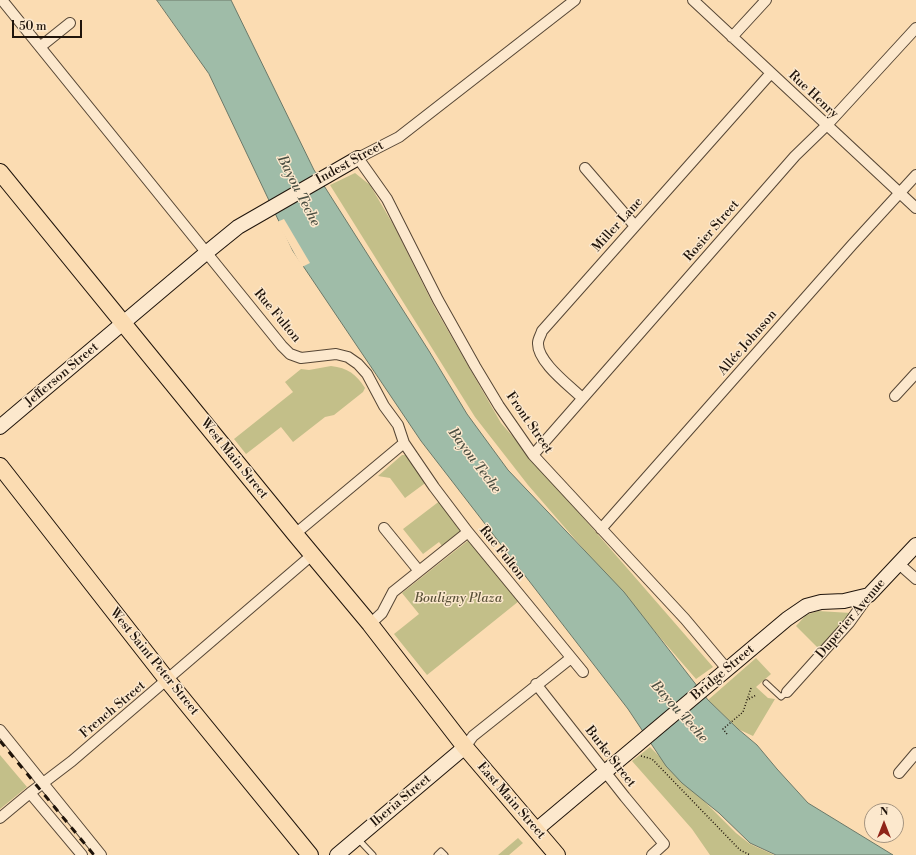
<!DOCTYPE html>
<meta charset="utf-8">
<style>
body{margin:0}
#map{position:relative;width:916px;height:855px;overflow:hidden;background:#fbdcb2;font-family:"Libre Bodoni",serif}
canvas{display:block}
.north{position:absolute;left:864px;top:803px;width:40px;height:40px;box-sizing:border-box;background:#fce8cd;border:1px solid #a4937f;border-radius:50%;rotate:0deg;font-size:11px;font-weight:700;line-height:16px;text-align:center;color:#1f140b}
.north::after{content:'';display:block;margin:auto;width:14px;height:18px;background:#8f2418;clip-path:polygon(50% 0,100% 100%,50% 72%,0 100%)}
.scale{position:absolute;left:12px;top:20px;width:70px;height:18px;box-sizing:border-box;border:2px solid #1f140b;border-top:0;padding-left:5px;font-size:12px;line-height:14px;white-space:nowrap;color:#1f140b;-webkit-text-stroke:3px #fce8cd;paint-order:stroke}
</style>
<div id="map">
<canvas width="916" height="855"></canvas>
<div class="north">N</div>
<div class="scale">50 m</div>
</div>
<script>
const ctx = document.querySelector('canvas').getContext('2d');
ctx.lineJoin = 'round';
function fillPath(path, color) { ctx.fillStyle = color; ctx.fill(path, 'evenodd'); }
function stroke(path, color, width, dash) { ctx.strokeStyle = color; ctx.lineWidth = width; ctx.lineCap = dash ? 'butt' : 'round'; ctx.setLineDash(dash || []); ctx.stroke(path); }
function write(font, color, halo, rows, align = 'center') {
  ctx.font = font + ' "Libre Bodoni",serif'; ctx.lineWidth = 3; ctx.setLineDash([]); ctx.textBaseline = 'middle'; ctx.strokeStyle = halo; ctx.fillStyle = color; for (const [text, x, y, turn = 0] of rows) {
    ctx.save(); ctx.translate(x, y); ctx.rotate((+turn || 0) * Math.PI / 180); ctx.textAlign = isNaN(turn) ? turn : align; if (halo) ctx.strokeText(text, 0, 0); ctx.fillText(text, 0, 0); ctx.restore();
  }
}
fillPath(new Path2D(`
 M355 173 370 185 394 226 435 308 501 423 713 667 696 679 528 485 475 417 330 185Z
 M331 366C348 368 356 374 365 388L363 392 334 415 325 417 293 442 281 427 246 454 234 439 293 392 285 382 301 369 309 370Z
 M402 455H408L428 481 405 498 390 478 378 476Z
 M441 500 464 530 442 546 439 542 423 554 403 529Z
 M470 539 519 601 427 675 394 634 419 614 402 593Z
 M818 611 851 613 820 650 796 626 806 615Z
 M756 658 771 674 756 687 768 698 775 699 753 736 738 729 708 700Z
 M650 747 736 833 750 844 774 855H710L692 829 632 761Z
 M0 755 27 787 0 809Z
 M518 838 523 843 509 855H498Z`), '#c3bf89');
const water = new Path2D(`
 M157 0H231L314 170 429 351 467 414 508 470 624 592 708 700 738 729 757 745 777 769 808 803 893 855H776L750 843 719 813 682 783 666 766 628 709 421 441 293 251 209 74Z`);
fillPath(water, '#9fbca8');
stroke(water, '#6c7969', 1);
fillPath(new Path2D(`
 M284 219 310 263 302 267 277 222Z`), '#fbdcb2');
const lane = new Path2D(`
 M766 683 781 697 787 692
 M357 838 373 855
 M437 855 441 851 445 855`);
const street = new Path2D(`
 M2 0 282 346 290 354 301 358 336 354 348 357 358 364 367 374 384 406 398 425 404 443 434 487 468 532 583 672
 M575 0 399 137 358 158 387 199 438 300 475 366 499 406 533 455 685 619 727 669
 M693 0 916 208
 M732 37 766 0
 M40 47 70 23
 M585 168 635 226
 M895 396 916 373
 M582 398C570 386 537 362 538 343 538 339 541 335 542 331L771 73
 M533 455 795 156 827 125 916 28
 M384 528 419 571
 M601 529 852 245 916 175
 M295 534 404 443
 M899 564 916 579
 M370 624 382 613 393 592 468 532
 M536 684 625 797 664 844 652 855
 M787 692 849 623 869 595
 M0 730 101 855
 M465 747 473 736 571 658
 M899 773 916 753
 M30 793 82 855
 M0 818 30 793 72 761 312 555`);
const secondary = new Path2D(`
 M0 427 206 253 238 227 358 158
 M536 830 787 619 806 606 821 602 844 601 869 595 916 545
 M337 855 465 747`);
const primary = new Path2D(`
 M0 172 295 534 370 624 465 747 557 855
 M0 466 168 681 310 855`);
stroke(lane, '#564635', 7);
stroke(street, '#564635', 12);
stroke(secondary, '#1f140b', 16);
stroke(primary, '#1f140b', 18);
stroke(new Path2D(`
 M749 699 756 695
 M727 734 723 729 743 712 751 688
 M641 756 652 759 740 850 750 855`), '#1f140b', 1.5, [1, 2]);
stroke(lane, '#fce8cd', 5);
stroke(street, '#fce8cd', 10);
stroke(secondary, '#fce8cd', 14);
stroke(primary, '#fbdcb2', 16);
stroke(new Path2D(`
 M0 741 94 855`), '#1f140b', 3, [7, 7]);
write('13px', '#1f140b', '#fce8cd', [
 ["Rue Henry",813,95,43],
 ["Indest Street",350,163,-29],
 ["Miller Lane",618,225,-48],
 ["Rosier Street",712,231,-49],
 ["Rue Fulton",277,316,50],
 ["Allée Johnson",748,343,-49],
 ["Jefferson Street",62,375,-40],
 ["Front Street",529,423,55],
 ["West Main Street",234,459,51],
 ["Rue Fulton",502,553,51],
 ["Duperier Avenue",851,619,-50],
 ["West Saint Peter Street",154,662,51],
 ["Bridge Street",723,673,-40],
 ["French Street",113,710,-40],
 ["Burke Street",610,757,52],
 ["Iberia Street",401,801,-40],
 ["East Main Street",511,801,49]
]);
write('italic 13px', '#585037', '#fce8cd', [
 ["Bouligny Plaza",458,599]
]);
write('italic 14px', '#4c4f42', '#fce8cd', [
 ["Bayou Teche",298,191,63],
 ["Bayou Teche",474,461,53],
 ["Bayou Teche",679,712,48]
]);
</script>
